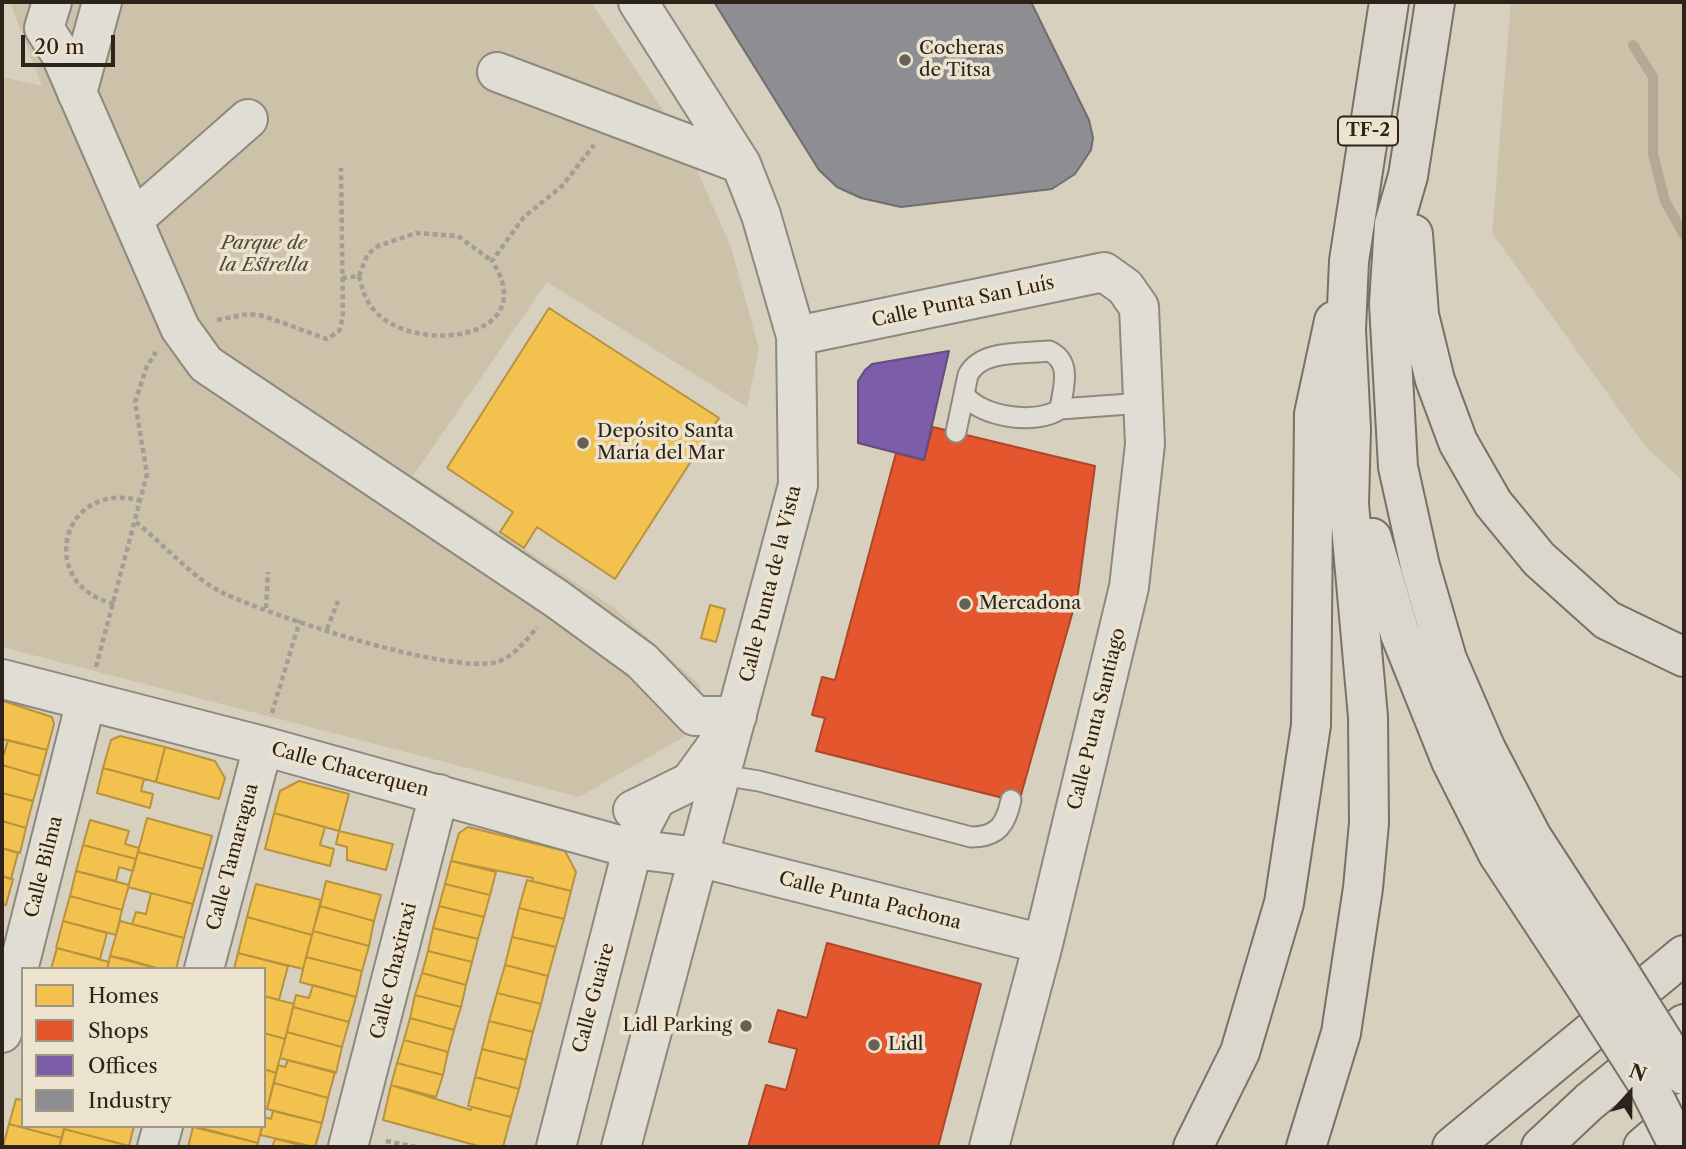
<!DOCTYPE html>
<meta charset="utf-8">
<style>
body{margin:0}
#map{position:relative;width:1686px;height:1149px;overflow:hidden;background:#d8d0be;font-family:"Libre Caslon Text",serif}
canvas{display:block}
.frame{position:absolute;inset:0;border:4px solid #2d231b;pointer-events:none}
.legend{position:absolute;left:21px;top:967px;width:245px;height:161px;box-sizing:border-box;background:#ece3ce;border:2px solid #a09686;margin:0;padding:9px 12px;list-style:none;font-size:21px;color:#2d231b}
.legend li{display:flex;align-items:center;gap:14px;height:35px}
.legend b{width:35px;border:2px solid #a09686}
.north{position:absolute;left:1595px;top:1058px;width:70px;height:70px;-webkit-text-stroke:5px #ece3ce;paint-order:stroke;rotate:21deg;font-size:19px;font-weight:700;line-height:28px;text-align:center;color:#2d231b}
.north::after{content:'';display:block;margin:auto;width:24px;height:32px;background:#2d231b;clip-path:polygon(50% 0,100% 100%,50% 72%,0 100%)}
.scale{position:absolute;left:21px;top:35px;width:94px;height:32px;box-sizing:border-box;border:4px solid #2d231b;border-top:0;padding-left:9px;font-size:21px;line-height:24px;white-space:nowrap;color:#2d231b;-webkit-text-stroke:5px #ece3ce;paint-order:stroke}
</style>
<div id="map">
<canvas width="1686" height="1149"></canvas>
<div class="frame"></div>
<ul class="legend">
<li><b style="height:19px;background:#f2c14e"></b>Homes</li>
<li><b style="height:19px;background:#e4572e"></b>Shops</li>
<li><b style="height:19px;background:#7b5ea7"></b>Offices</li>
<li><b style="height:19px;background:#8d8d92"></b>Industry</li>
</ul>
<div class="north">N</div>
<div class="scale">20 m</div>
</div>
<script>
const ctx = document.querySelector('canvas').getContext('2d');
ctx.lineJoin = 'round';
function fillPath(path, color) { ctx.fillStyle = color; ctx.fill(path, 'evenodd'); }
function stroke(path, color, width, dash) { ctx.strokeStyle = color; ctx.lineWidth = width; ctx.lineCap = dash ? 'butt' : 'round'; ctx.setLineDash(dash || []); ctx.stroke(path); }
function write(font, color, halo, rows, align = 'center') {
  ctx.font = font + ' "Libre Caslon Text",serif'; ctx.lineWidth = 7; ctx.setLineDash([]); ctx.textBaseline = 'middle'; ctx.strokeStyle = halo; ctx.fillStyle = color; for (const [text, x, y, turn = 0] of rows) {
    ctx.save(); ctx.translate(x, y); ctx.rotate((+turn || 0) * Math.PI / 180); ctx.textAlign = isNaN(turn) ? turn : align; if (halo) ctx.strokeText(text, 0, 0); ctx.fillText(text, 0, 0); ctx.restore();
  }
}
fillPath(new Path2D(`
 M10 2H591L685 143 731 247 759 349 747 407 547 282 413 476 613 607 701 686 691 733 579 797 2 647V77L42 86Z
 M1511 2H1684V482L1646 447 1492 233Z`), '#ccc2aa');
const homes = new Path2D(`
 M549 308 719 418 615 579 537 527 524 548 500 532 513 512 447 468Z
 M710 605 725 609 716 642 701 638Z
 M3 701 52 717 54 724 47 750 2 739Z
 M120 736 165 747 156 782 103 768 111 740Z
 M8 740 47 750 40 776 2 765V753L4 754Z
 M165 747 215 761 225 778 219 799 156 782Z
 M2 765 40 776 33 801 2 793Z
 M103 768 144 779 141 791 153 794 150 808 97 793Z
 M299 781 349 794 339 831 274 813 280 791Z
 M2 793 33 801 26 828 2 821Z
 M274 813 325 827 320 845 334 849 330 866 265 849Z
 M147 818 212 836 203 869 138 852Z
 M90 820 129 831 125 844 139 848 136 859 83 845Z
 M2 821 26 828 20 853 2 848Z
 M468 827 565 851 576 872 571 891 532 881 533 878 451 861 459 833Z
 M339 831 393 844 386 870 347 860V847L336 844Z
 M83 845 136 859 133 871 119 867 116 881 76 871Z
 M2 848 18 853 11 879 2 876Z
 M138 852 203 869 193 904 128 887Z
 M451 861 496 872 490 895 445 884Z
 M76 871 129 885 122 910 70 896Z
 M2 876 13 879 6 905 2 904Z
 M527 880 571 891 564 919 519 908Z
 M326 881 381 895 374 921 320 906Z
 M256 884 321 900 312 935 247 917Z
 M445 884 490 895 484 917 439 906Z
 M151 893 193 904 184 938 132 924 136 912 146 914Z
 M70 896 122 910 116 935 63 921Z
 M320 906 374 921 369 946 313 931Z
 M439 906 484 917 478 939 433 928Z
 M519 908 564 919 556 947 512 937Z
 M247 917 312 935 303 969 238 953Z
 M63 921 107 933 100 959 56 948Z
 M120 921 184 938 176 969H160L110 956Z
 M433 928 478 939 472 962 428 951Z
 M313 931 369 946 362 971 306 957Z
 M512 937 556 947 548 976 505 965Z
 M57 948 109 962 107 969H51Z
 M428 951 472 962 466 985 422 973Z
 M238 953 288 966 279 1000 264 996V969H234Z
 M110 956 125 959 160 969H107Z
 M306 957 362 971 356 997 300 982Z
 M505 965 548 976 541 1004 497 993Z
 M422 973 466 985 461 1007 415 995Z
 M313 985 356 997 349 1022 293 1007 296 995 309 998Z
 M497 993 541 1004 533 1032 489 1021Z
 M415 995 461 1007 454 1030 410 1018Z
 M264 996 294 1004 285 1039 264 1033Z
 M293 1007 349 1022 342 1047 287 1032Z
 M410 1018 454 1030 448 1052 404 1040Z
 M489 1021 533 1032 526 1060 482 1049Z
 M287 1032 342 1047 336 1073 280 1058Z
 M264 1033 285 1039 276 1073 264 1069Z
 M404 1040 448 1052 443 1075 397 1063Z
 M482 1049 526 1060 519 1089 475 1077Z
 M288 1060 335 1072 328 1098 274 1083 278 1065 285 1067Z
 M397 1063 443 1075 436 1097 391 1085Z
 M264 1069 276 1073 267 1109 264 1108Z
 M475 1077 519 1089 511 1117 468 1106Z
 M274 1083 328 1098 322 1123 267 1109Z
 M391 1085 471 1110 472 1107 511 1117 503 1147H482L383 1120Z
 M16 1099 23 1100V1126H65L62 1138 9 1124Z
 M273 1111 322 1123 315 1147 260 1135 265 1117 271 1119Z
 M9 1124 62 1138 59 1147H3Z
 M65 1126H134L129 1146 64 1129Z
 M193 1126H262L258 1143Z
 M193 1127 258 1143 257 1147H188Z
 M64 1129 129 1146V1147H59Z
 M275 1139 281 1140 307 1147H272Z`);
fillPath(homes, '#f2c14e');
stroke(homes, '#b7923f', 2);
const shops = new Path2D(`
 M933 427 1095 466 1078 593 1019 802 816 751 825 718 812 715 822 677 835 680 896 453 924 460Z
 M827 943 981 984 938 1147H748L766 1085 786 1090 797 1049 769 1042 778 1010 807 1018Z`);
fillPath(shops, '#e4572e');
stroke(shops, '#ad4728', 2);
const offices = new Path2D(`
 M949 351 924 460 858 443V381L865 370 872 364Z`);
fillPath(offices, '#7b5ea7');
stroke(offices, '#644c7d', 2);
const industry = new Path2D(`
 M714 2H1031L1089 120 1093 138 1091 150 1075 174 1052 189 901 207 861 198 837 187 819 170Z`);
fillPath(industry, '#8d8d92');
stroke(industry, '#706d6e', 2);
stroke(new Path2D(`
 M1633 45 1653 77V154L1665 201 1684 235`), '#b4a993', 10);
const lane = new Path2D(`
 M964 394C980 418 1038 425 1060 409
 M956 432 968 375C981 349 1023 354 1049 351 1073 362 1063 388 1060 409L1143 403
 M721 775 759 781 971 837C998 837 1006 824 1011 800`);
const street = new Path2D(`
 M52 2 44 28 60 53 180 328 206 364 557 599 642 661 695 716H737
 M497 72 741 164
 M77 93 102 2
 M133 220 248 119
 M796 336 1104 272 1125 287 1139 307 1145 444 1129 587 1043 944 989 1147
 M2 679 263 746 633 849 698 857 1043 944
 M633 810 690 782 722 738
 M204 969 263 746
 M2 1033 86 701
 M157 1147 163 1126
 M348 1147 439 794
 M556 1147 635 839 656 799
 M621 1147 798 485 796 336 761 215 741 164 638 2`);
const highway = new Path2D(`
 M1435 2 1408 176 1394 224 1389 304 1398 467 1420 566 1447 659 1486 749 1532 837 1610 957
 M1413 234 1419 315 1435 380 1458 442 1493 503 1539 559 1607 620 1684 657
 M1372 538 1400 634 1451 761 1498 854 1581 980
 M1193 1147 1240 1052 1284 903 1311 725 1314 414 1334 321
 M1306 1147 1341 1033 1363 888 1369 823 1368 717 1349 504 1351 429 1346 330 1349 261 1389 2
 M1452 1147 1684 955
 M1541 1147 1589 1102 1684 1024
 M1643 1147 1684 1112`);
stroke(lane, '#8e887e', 23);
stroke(street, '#8e887e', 42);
stroke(highway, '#777168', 42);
stroke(new Path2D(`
 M359 276 367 255 378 246 416 233 458 236 492 261
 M342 278 359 276C362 289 365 300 374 310 413 356 544 340 492 261L524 217 562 186 594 145
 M217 320 248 314 264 316 327 339 339 331 343 317 341 168
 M136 522C162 543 194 579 223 593 272 616 449 675 497 662 513 657 527 640 537 627
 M114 604C34 584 62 478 141 501
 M266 608 268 572
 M327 629 338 601
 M96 667 147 474 135 402 147 366 156 352
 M272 713 300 620
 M386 1141 416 1147`), '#a29d95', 4.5, [5, 3.5]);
stroke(lane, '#e0ddd4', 19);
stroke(street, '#e0ddd4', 38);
stroke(highway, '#dbd7cd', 38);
const highwayBridge = new Path2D(`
 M1610 957 1684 1075
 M1581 980 1647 1083 1679 1147`);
stroke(highwayBridge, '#777168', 42, []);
stroke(highwayBridge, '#dbd7cd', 38);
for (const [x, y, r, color] of [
 [905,60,7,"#696054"],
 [583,443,7,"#696054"],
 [965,604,7,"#696054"],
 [746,1026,7,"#696054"],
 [874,1045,7,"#696054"]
]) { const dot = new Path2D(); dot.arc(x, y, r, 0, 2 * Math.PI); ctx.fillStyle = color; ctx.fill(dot); stroke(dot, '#ece3ce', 2.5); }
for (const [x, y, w] of [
 [1368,131,60]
]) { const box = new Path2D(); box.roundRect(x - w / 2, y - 14.5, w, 29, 5); ctx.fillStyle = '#ece3ce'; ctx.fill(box); stroke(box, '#2d231b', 2); }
write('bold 18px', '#2d231b', null, [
 ["TF-2",1368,131]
]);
write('19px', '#2d231b', '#ece3ce', [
 ["Cocheras",919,49],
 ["de Titsa",919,71],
 ["Depósito Santa",597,432],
 ["María del Mar",597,454],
 ["Mercadona",979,604],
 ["Lidl Parking",732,1026,"right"],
 ["Lidl",888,1045]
], 'left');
write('italic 19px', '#52483b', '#ece3ce', [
 ["Parque de",264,244],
 ["la Estrella",264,266]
]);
write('19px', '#2d231b', '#ece3ce', [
 ["Calle Punta San Luís",963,302,-12],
 ["Calle Punta de la Vista",771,584,-76],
 ["Calle Punta Santiago",1097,719,-76],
 ["Calle Chacerquen",350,770,15],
 ["Calle Tamaragua",233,857,-75],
 ["Calle Bilma",44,867,-76],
 ["Calle Punta Pachona",870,901,14],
 ["Calle Chaxiraxi",394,971,-76],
 ["Calle Guaire",594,998,-75]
]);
</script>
